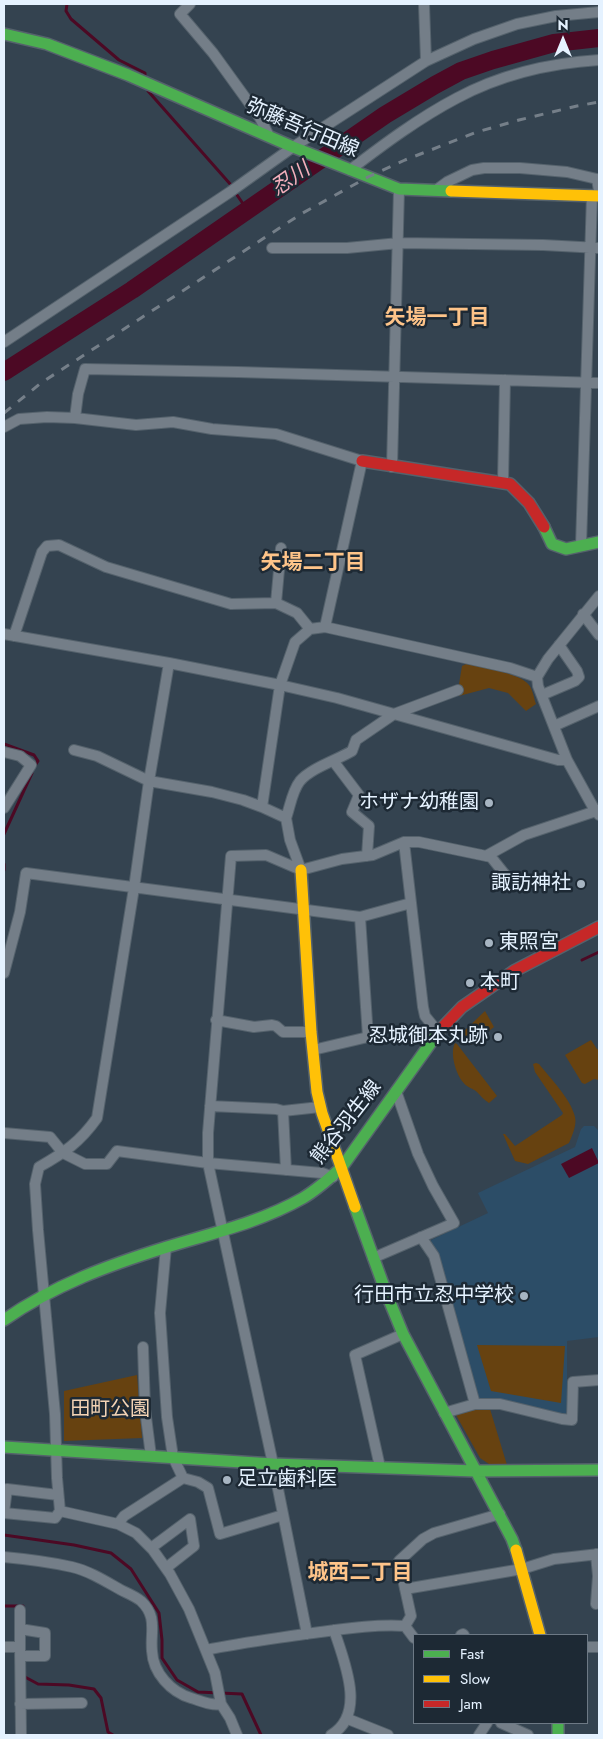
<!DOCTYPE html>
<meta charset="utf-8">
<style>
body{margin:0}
#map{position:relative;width:603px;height:1739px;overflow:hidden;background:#344350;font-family:Jost,sans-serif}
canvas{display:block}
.frame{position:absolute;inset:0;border:5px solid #e5f2ff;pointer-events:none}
.legend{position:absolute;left:413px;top:1634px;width:175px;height:90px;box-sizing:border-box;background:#1d2934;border:1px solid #6d7985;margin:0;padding:6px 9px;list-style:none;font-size:15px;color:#e5f2ff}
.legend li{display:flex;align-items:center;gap:10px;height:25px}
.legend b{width:25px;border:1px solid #6d7985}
.north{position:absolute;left:538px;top:15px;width:50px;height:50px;-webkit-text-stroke:4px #1d2934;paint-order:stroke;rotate:0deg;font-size:14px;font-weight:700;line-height:20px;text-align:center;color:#e5f2ff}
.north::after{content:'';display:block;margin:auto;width:18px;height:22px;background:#e5f2ff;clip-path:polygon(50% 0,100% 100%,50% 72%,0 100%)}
</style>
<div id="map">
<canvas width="603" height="1739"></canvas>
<div class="frame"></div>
<ul class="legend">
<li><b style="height:6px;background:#4caf50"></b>Fast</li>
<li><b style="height:6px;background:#ffc107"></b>Slow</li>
<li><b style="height:6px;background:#c62828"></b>Jam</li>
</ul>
<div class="north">N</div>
</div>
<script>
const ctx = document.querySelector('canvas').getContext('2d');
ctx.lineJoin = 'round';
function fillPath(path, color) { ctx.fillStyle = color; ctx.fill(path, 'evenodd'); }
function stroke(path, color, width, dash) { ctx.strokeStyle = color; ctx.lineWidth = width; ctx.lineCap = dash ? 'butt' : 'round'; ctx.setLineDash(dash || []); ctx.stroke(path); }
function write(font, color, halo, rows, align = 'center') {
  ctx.font = font + ' Jost,"Noto Sans JP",sans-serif'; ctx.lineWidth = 5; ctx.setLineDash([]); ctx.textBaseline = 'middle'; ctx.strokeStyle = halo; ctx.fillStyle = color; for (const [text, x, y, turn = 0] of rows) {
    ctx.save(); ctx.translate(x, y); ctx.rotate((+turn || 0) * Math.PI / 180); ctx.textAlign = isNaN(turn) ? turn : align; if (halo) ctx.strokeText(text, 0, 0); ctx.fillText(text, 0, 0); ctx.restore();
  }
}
fillPath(new Path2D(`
 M584 1126H594L599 1131V1337L567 1341V1416L479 1402 431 1240 488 1213 478 1193 575 1147 581 1129Z`), '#2c4d67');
fillPath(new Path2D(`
 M466 664C481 667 520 673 529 685 533 690 534 699 536 704L526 711 508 693 489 688 459 696 458 690 462 666Z
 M485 1011 494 1027 471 1045 461 1034Z
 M591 1040 597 1049 599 1050V1080L594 1079 585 1084 582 1083 565 1055Z
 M455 1043 457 1044 497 1096 489 1103C484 1100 481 1096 477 1092 474 1089 471 1089 467 1086 457 1079 449 1054 455 1043Z
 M536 1063 539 1064C550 1078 571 1099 575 1117 577 1125 572 1136 569 1143L528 1164 515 1161 503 1134H505L515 1146 562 1115 563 1113 535 1072 533 1064Z
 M477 1345 565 1346 561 1403 491 1391Z
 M137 1375 142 1438 64 1441V1391Z
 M478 1409H490L507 1465 489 1464 480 1458 456 1415Z`), '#674210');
fillPath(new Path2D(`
 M592 1148 599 1163 569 1178 561 1164Z`), '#4c0924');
stroke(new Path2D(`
 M67 4 66 11 71 19 119 60 145 73V77
 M148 91 231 185
 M237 195 248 211
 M4 744 34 755 38 761 34 767
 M4 834 32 773
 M4 864V870
 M582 960 599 952
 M4 1535 74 1545 111 1553 131 1569 159 1613 162 1640V1658L177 1680 198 1692 242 1694 261 1735
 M4 1606H23V1611
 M24 1674 25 1677 38 1684 69 1685 94 1689 101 1698 108 1732 113 1735`), '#4c0924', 3);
stroke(new Path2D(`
 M4 372 132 290 385 115 435 85 461 71 493 60 554 43 599 38`), '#4c0924', 18);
const street = new Path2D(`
 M190 4 180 14 213 53 260 118 269 136
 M424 4 426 61
 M350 170C384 144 419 118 457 98 500 75 551 63 599 60
 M436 190 447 182 472 170 484 168H520L567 172 597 179 599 191
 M272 248H347L399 243 543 245 599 248
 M4 342 230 192 293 147 426 61 474 39 517 24 556 16 599 12
 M75 418 78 394 85 369 238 372 599 383
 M4 427 19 419 47 417 75 418 136 425 173 422 212 429 276 434 362 461 325 627
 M392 467 399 189
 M503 482 505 380
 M581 546 592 195
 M599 596 548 659 537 677 538 686 567 760 593 807 599 815
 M276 603 281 548
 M583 614 599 635
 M4 634 169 663
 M14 636 42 552 47 546 59 545 106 567 231 604 276 603 297 613 310 629
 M542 695 575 681 579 677 577 671 559 645
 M554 726 599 706
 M74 750 97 756 149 781 212 792 243 800 262 807
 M4 752 20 756 31 765 4 808
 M334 762 359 795 352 812 369 826 367 856
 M286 818C290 807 292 791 300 781 311 768 337 760 352 751L356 740 394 714 458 690
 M404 842 423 1007 425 1016 438 1032
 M486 856 524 835 599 810
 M301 870 266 855 231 856 208 1133V1163L273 1464 307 1634
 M507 877 491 857 419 842H404L373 855 342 859 301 870 290 840 286 818 262 807 280 685 295 642 310 629 325 627 510 668 537 677
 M4 973 20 912 26 873 360 917 411 903
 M216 1020 254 1027 272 1025 276 1026 283 1032H311
 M313 1050 368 1037 360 917
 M210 1106 276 1109 283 1111 320 1107
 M283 1111 286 1170
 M4 1133 50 1137 63 1153 85 1164H107L117 1151 208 1163 322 1173 333 1177
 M421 1237 434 1256 475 1404
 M373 1258 454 1223 433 1186 418 1154 396 1091
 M143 1347 145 1409 151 1456
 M444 1413 475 1404H500L562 1419 572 1420 573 1382 599 1380
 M380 1467 355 1355 403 1334
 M183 1478 198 1482 208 1488 220 1534 283 1515
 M4 1512 7 1489 58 1495
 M4 1513 55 1518 60 1511
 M118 1524 124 1516 183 1478 173 1457 167 1417 160 1313 166 1247
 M151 1548 190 1519 194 1546 166 1568
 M596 1554 598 1576 596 1604
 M4 1557C26 1559 50 1562 72 1567 89 1571 105 1581 121 1590 127 1593 135 1596 141 1601 158 1617 150 1632 152 1651 153 1673 171 1692 191 1698 201 1701 211 1706 221 1704
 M405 1589 522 1569 554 1559 599 1554
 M461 1635 463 1634 464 1635
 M414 1638 405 1626 411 1616 399 1561 423 1539 434 1533 500 1514
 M4 1647H20V1610
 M20 1647 21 1735
 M587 1647H599
 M206 1650C239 1643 272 1639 305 1634 338 1630 371 1624 405 1626
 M20 1656H45V1633L20 1629
 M20 1704 82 1703
 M348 1719 388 1735
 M501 1723 528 1735
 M237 1735 230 1718 221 1704 215 1673 189 1609 170 1574 153 1550 136 1533 118 1524 60 1511 57 1478 55 1414 38 1230 35 1184 39 1167C64 1153 80 1142 97 1118L134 888 149 781 169 663 280 685 337 698 558 760H567
 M331 1735C367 1714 344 1661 334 1630
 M479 1735 487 1723`);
const fast = new Path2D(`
 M4 34 47 44 128 75 293 147 399 189 451 191
 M544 527 552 544 566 549 599 542
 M355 1207 387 1295 403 1334 512 1539 516 1550
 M4 1320C54 1285 109 1265 167 1247 213 1233 261 1222 303 1198 318 1189 330 1178 342 1167L440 1030
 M4 1447 273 1464 475 1471 599 1470
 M558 1723V1735`);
const slow = new Path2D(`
 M451 191 599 196
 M301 870 311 1032 317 1092 322 1113 355 1207
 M516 1550 540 1635`);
const jam = new Path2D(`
 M362 461 510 484 529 503 544 527
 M440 1030 462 1007 514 971 599 927`);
stroke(street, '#55626c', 12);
stroke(fast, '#55626c', 14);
stroke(slow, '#55626c', 14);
stroke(jam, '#55626c', 14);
stroke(street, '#747e88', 10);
stroke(fast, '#4caf50', 11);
stroke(slow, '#ffc107', 11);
stroke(jam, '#c62828', 11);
stroke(new Path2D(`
 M4 413 41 383 301 214 368 177 405 160 477 132 519 120 577 106 599 102`), '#757f89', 3, [9, 9]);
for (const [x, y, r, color] of [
 [489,803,5,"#a7b5c2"],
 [581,884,5,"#a7b5c2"],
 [489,943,5,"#a7b5c2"],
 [470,983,5,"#a7b5c2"],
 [498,1037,5,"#a7b5c2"],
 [524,1296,5,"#a7b5c2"],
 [227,1480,5,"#a7b5c2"]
]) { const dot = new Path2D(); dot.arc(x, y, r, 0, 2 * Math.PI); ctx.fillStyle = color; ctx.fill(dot); stroke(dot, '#1d2934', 2); }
write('20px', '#e5f2ff', '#1d2934', [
 ["弥藤吾行田線",302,129,23],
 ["熊谷羽生線",347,1123,-52]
]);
write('20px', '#e5f2ff', '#1d2934', [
 ["ホザナ幼稚園",479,803],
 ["諏訪神社",571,884],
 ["東照宮",499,943,"left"],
 ["本町",480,983,"left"],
 ["忍城御本丸跡",488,1037],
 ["行田市立忍中学校",514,1296],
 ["足立歯科医",237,1480,"left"]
], 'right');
write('20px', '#f3d3b4', '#1d2934', [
 ["田町公園",110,1410]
]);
write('italic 21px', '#f4afbc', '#1d2934', [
 ["忍川",291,180,-35]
]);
write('bold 21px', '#fec489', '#1d2934', [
 ["矢場一丁目",437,319],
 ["矢場二丁目",313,564],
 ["城西二丁目",360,1574]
]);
</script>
